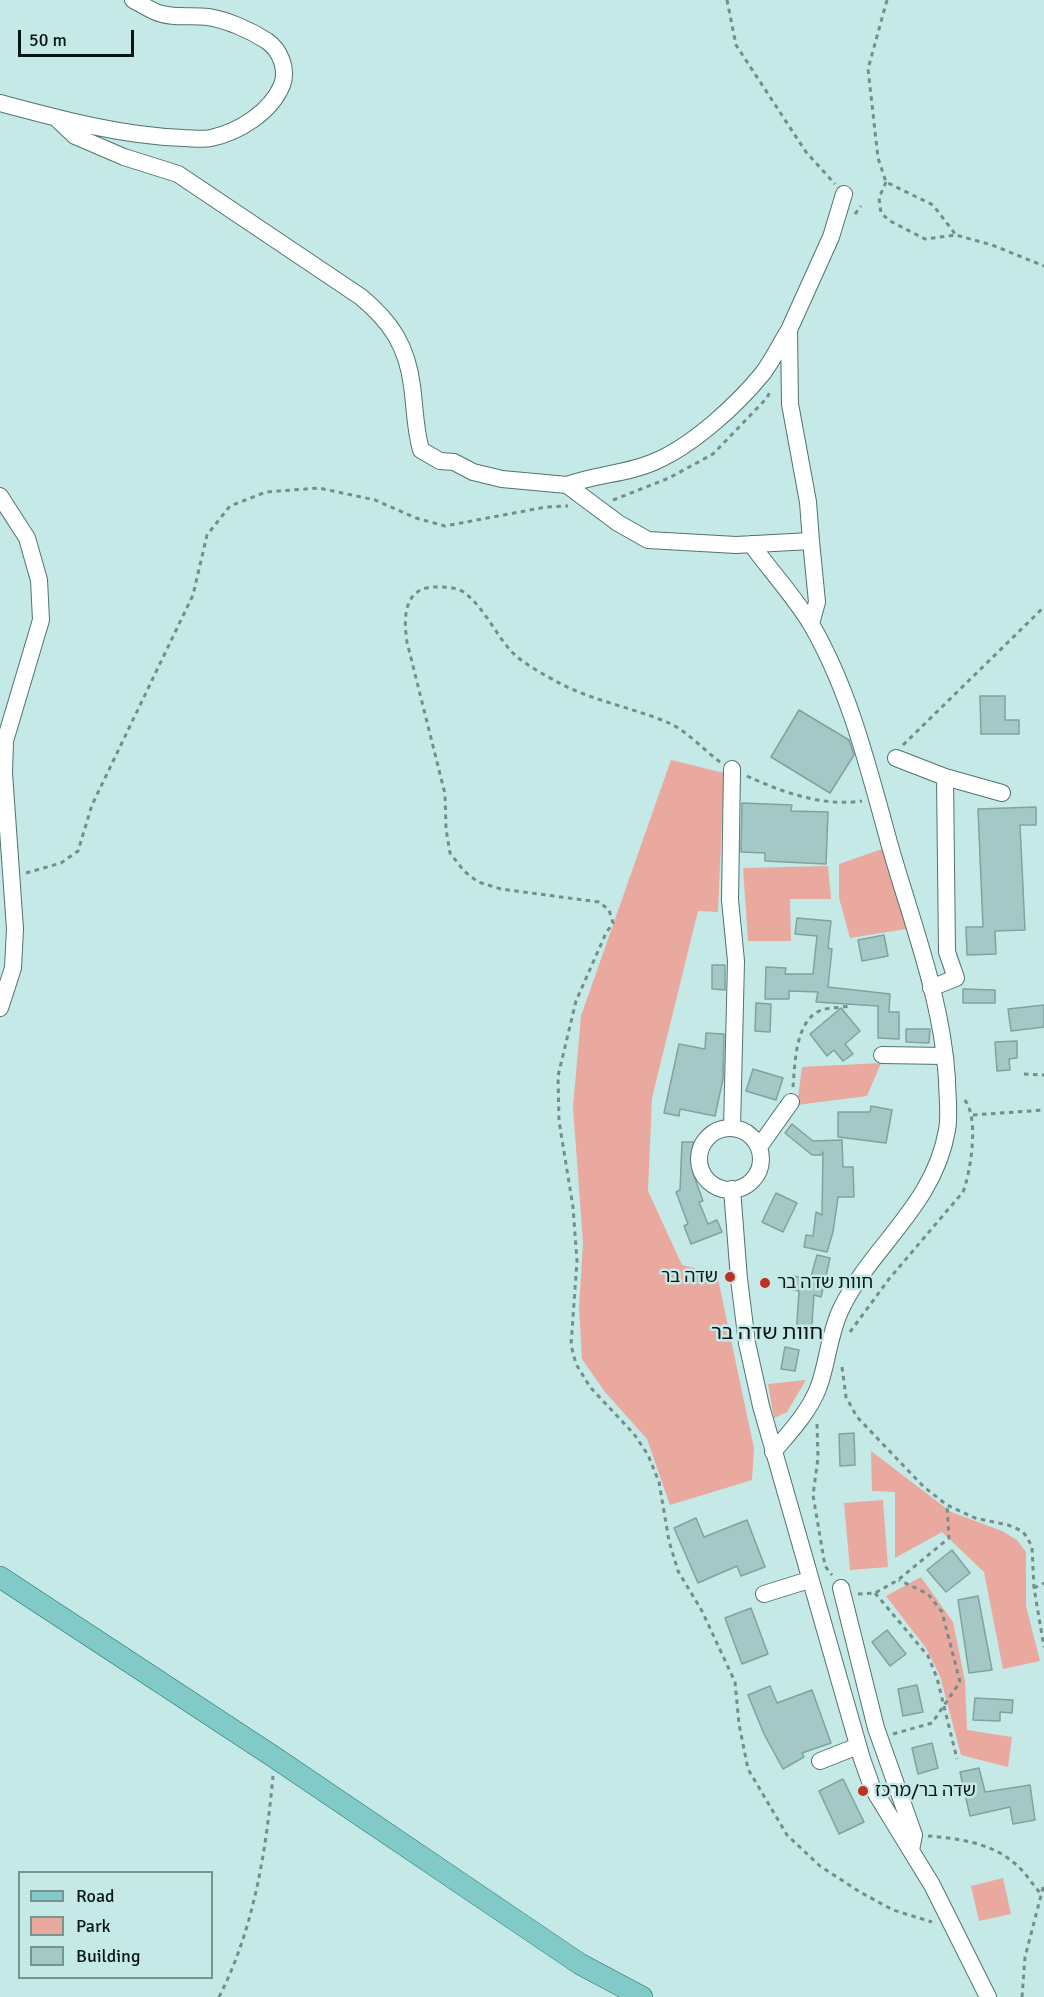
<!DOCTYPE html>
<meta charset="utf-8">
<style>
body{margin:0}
#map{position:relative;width:1044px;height:1997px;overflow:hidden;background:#c4e9e6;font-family:Signika,sans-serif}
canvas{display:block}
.legend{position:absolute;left:18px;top:1871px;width:195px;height:108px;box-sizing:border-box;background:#c4e9e6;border:2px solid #789492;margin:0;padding:8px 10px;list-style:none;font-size:18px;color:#071514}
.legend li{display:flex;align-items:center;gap:12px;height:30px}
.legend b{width:30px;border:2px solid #789492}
.scale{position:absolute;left:18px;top:30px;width:116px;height:27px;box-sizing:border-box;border:3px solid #071514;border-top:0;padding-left:8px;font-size:18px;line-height:21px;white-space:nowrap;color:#071514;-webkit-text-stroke:4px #c4e9e6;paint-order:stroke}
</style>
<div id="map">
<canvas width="1044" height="1997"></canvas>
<ul class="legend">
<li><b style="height:8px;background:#81cac7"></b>Road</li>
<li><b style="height:16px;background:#eaa99e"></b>Park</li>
<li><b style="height:16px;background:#a4c8c5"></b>Building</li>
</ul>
<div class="scale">50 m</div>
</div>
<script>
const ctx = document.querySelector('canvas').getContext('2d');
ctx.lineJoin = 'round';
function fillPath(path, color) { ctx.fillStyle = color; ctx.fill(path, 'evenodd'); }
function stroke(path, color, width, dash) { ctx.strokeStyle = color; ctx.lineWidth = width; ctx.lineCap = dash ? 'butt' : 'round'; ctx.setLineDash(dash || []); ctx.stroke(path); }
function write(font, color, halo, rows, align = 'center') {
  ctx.font = font + ' Signika,"Noto Sans Hebrew",sans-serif'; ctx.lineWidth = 5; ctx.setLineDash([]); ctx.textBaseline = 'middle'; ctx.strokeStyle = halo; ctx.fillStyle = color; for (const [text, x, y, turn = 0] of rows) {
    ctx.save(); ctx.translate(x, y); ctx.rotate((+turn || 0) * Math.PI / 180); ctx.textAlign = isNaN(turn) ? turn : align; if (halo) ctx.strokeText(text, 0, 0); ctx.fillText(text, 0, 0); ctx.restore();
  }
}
fillPath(new Path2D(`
 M671 760 724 773 718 912 698 911 652 1098 648 1191 682 1265 717 1274 754 1448 752 1480 670 1505 647 1439 605 1392 582 1359 579 1308 583 1243 573 1107 581 1016Z
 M882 849 906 929 850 938 839 898V864Z
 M828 866 831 899H790L791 941H748L743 868Z
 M881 1063 867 1096 797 1105 802 1067Z
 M806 1380 787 1412 774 1418 768 1384Z
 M871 1451 951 1512 1002 1531 1017 1540 1026 1552V1606L1040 1661 1003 1669 984 1572 942 1532 895 1558V1492L872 1491Z
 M883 1500 888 1567 850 1570 844 1503Z
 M921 1577 953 1622 965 1681 967 1730 1012 1737 1008 1767 961 1755 940 1676 926 1648 886 1596Z
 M1003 1878 1011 1914 979 1921 971 1886Z`), '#eaa99e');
const building = new Path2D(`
 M980 696H1005V720H1019V734H981Z
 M799 710 849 740 854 755 830 793 771 757Z
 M742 803 792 805 791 811 828 812 826 864 765 861V853L741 852Z
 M1036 807V825H1020L1025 930 995 931 996 954 967 955 966 927H983L978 809Z
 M797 918 831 921 828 948 832 949 828 987 890 994 889 1012H899V1039L878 1038V1006L816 1002 818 992 789 991V999H765L766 967 786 968 785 974H813L817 936 795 934Z
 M884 935 888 956 862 961 858 940Z
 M712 965H725V990L712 989Z
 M963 989 995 990V1003H963Z
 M756 1003 771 1004 770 1032 755 1031Z
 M1044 1005V1027L1011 1031 1008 1009Z
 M841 1008 860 1031 845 1044 853 1054 843 1061 834 1050 827 1056 810 1034Z
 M906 1029H930L929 1043 906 1042Z
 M706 1033 724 1034 723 1079 715 1116 680 1109 679 1116 664 1113 679 1044 705 1049Z
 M1017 1041V1058L1009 1059 1010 1070 997 1071 995 1042Z
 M753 1069 783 1078 776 1100 746 1091Z
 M871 1106 892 1110 886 1143 838 1137V1112H870Z
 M792 1124 813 1141 842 1140 843 1167H853L854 1197H838L833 1232 827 1252 804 1247 806 1235 813 1236 816 1212 822 1215 823 1152 821 1155H812L785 1133Z
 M682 1142H694L693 1173 703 1201 699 1202 708 1224 717 1220 722 1232 691 1244 684 1226 688 1224 676 1192 680 1190Z
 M776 1193 797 1203 783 1232 762 1222Z
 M817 1255 830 1258 821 1297 814 1295 811 1338 796 1337 799 1291 790 1289 794 1276 810 1280Z
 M785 1347 799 1350 795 1371 781 1369Z
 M854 1433 855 1465 840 1466 839 1434Z
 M696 1518 704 1537 747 1520 765 1567 741 1576 737 1566 698 1583 674 1528Z
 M952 1550 970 1573 946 1592 927 1570Z
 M978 1596 992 1670 969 1673 958 1600Z
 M751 1608 768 1654 742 1664 725 1618Z
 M887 1630 906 1654 890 1666 872 1642Z
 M917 1685 923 1712 903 1716 898 1689Z
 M770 1686 777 1703 812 1690 831 1743 802 1753 804 1757 783 1769 764 1734 748 1695Z
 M975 1698 1013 1700 1012 1713 1000 1712V1721L973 1720Z
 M932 1743 938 1768 918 1774 912 1748Z
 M979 1768 985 1792 1030 1785 1035 1820 1013 1824 1010 1807 970 1816 960 1772Z
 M843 1779 864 1822 839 1834 819 1791Z`);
fillPath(building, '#a4c8c5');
stroke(building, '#7fa3a0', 1.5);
const minor = new Path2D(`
 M0 103C60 119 122 136 184 138 192 138 203 140 211 138 239 132 271 112 282 85 288 69 280 50 267 41 250 30 227 20 208 17 193 15 176 18 162 14 152 12 142 4 133 0
 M56 118 75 136 124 157 178 174 361 297C391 322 407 346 412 386 415 408 415 429 421 450L440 461 454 462 473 472 502 479 567 485 618 523 648 540 736 545 811 541 808 502 790 404 789 330 831 237 844 194
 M567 485C596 474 628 474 656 461 693 445 737 405 763 373 773 360 780 344 789 330
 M0 496 27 538 39 580 41 620 5 741 4 773 15 929 13 968 0 1008
 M751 544C770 570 794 596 811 624 851 693 869 771 890 846 912 923 942 999 947 1079 947 1095 950 1114 947 1130 934 1206 872 1245 841 1309 829 1334 828 1361 819 1386 810 1411 790 1432 773 1452
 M811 624 817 602 811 541
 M896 758 945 777 1002 793
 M732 769 730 900 736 961 732 1128
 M931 988 956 978 947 952 945 777
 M882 1055 945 1056
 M699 1159a31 31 0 1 1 62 0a31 31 0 1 1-62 0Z
 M759 1147 791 1102
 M732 1189 739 1279 747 1343 761 1406 862 1759 872 1787 932 1885 988 1997
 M841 1588 876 1728 914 1835 911 1850
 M764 1594 809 1580
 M820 1761 858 1746`);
const major = new Path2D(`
 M0 1577 274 1757 580 1964 642 1997`);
stroke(minor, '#517370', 18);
stroke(major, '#207470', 22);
stroke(new Path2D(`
 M727 0 736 45 806 152 835 184
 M887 0 868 69 878 158 886 182 933 205 956 235
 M886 182 879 198 881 213 890 221 925 239 956 235 992 245 1044 266
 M855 214 861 206
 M613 500 669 478 713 454 767 398 771 389
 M903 745 1044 607
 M720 762C704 750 687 731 669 723 634 708 594 701 561 684 545 675 523 664 511 651 495 633 484 608 465 593 458 588 448 587 439 587 404 585 403 616 407 642L445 794 446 829 450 853 464 871 478 882 501 889 599 902 609 910 613 923 606 933 576 1001 558 1076 559 1121 573 1207 577 1261 571 1345 576 1364 590 1387 634 1434 648 1455 659 1482 669 1541 678 1571 702 1611 735 1682 739 1724 748 1769 787 1835 820 1866 860 1892 893 1910 932 1922
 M747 776C781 792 824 807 862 801
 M26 873 61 863 78 851 92 805 193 595 207 535 230 506 266 492 319 488 375 500 416 518 445 526 546 507 568 506
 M1024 1074 1044 1075
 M793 1087C795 1064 795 1019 822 1010 830 1007 842 1008 850 1006
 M973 1115 1044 1110
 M850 1332 889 1279 963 1192C971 1171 980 1114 963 1098
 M842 1367 846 1397 857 1417 924 1487 947 1505 975 1518 1008 1525 1022 1531 1027 1537 1032 1547 1034 1588 1044 1647
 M817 1424 818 1458 813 1495 825 1566 832 1575
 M1034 1588 1044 1583
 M875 1593 928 1656 937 1678 957 1759
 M858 1594 875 1593 898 1580 949 1538 947 1505
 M893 1734 932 1723 960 1682 942 1612 928 1594 899 1580
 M928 1836C956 1838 991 1843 1013 1862 1024 1870 1032 1884 1041 1894
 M219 1997C254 1929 266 1851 273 1776
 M1022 1997 1025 1957 1044 1884`), '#738e8c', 3, [4.5, 4.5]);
stroke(minor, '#fff', 16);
stroke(major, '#81cac7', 21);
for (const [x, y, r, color] of [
 [730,1277,6,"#be3123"],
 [765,1283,6,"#be3123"],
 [863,1791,6,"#be3123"]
]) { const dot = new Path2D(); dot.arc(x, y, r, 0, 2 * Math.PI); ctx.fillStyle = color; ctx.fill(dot); stroke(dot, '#c4e9e6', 2); }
write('18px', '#071514', '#c4e9e6', [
 ["שדה בר",718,1277,"right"],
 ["חוות שדה בר",777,1283],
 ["שדה בר/מרכז",875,1791]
], 'left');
write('21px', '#071514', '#c4e9e6', [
 ["חוות שדה בר",767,1333]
]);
</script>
